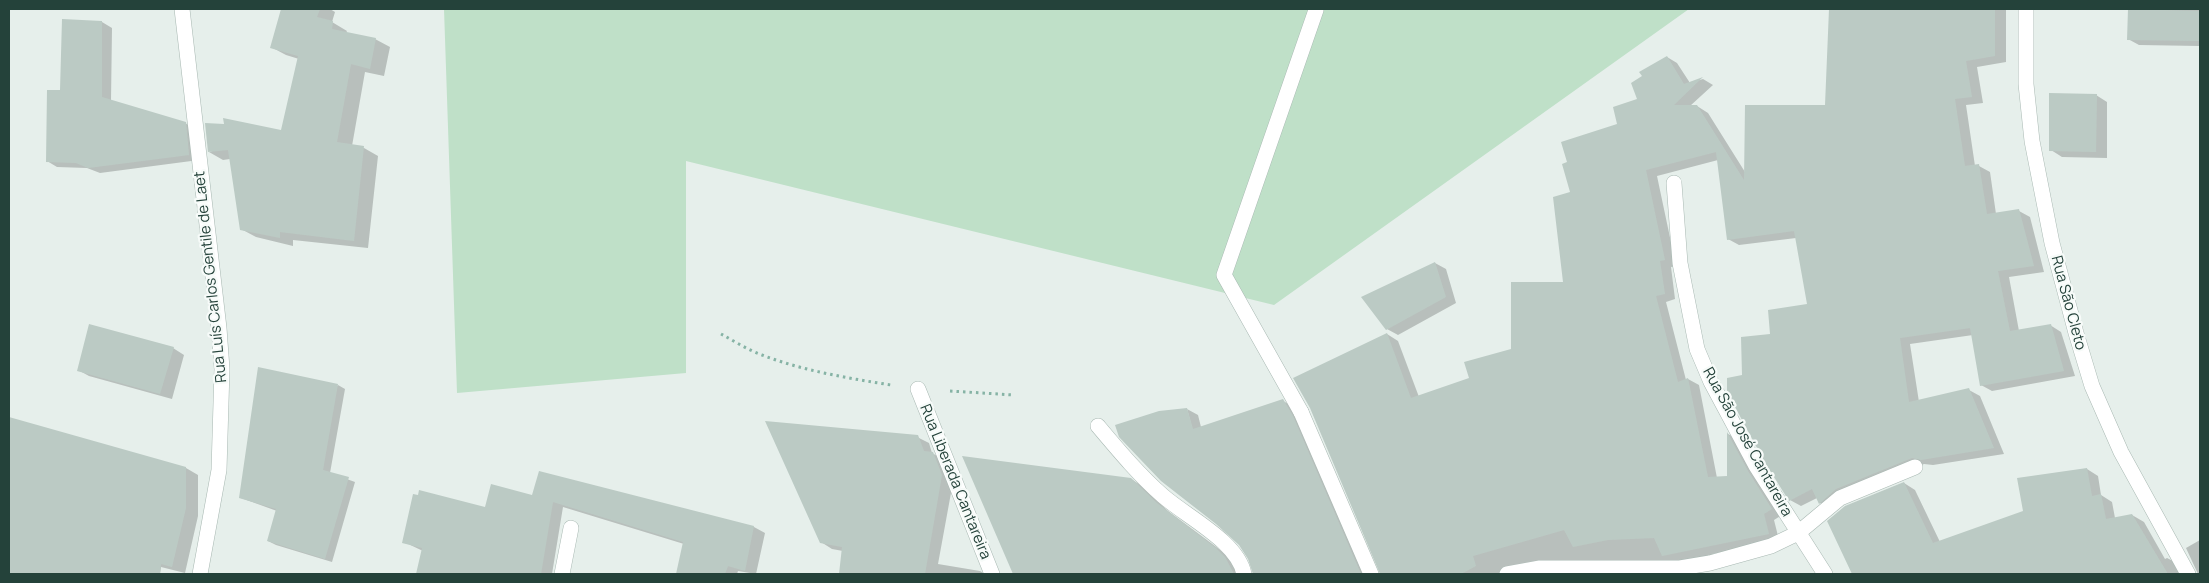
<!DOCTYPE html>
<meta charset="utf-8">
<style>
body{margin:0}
#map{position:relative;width:2209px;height:583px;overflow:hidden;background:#e6efeb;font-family:Manrope,sans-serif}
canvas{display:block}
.frame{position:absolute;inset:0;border:10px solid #24423a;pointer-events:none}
</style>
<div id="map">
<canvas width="2209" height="583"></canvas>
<div class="frame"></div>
</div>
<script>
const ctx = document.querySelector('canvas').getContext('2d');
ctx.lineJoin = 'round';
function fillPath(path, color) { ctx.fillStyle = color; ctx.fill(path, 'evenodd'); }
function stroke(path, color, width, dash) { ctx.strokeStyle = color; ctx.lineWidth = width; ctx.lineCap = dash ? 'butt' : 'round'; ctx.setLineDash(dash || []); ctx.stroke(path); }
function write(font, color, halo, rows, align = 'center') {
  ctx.font = font + ' Manrope,sans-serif'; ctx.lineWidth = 4.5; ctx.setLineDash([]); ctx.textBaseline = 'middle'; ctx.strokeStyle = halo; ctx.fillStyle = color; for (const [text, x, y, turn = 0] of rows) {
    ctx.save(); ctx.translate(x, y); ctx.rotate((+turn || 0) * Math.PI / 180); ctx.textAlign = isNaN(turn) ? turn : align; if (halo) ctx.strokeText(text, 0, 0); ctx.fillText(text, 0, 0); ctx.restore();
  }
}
fillPath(new Path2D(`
 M444 9H1689L1274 305 686 161V373L457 393Z`), '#bfe0c8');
fillPath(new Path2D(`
 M282 9H330L335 12 332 22 347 31 346 33 375 39 390 47 384 76 365 72 352 146 364 148 378 156 368 248 293 240V246L256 237 241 229 230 159 223 160 209 152 282 131 299 59 286 55 271 47Z
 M1827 9H2006V62L1977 67 1983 103 1966 105 1975 166H1979L1990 172 1996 214 2019 211 2030 217 2044 272 2009 277 2019 331 2050 325 2061 332 2075 376 1992 391 1981 385 1973 335 1910 344 1919 402 1969 390 1980 396 2004 454 1933 465 1924 464 1847 495 1830 509 1820 503 1817 498 1801 506 1790 500 1743 376 1771 335 1808 305 1796 238 1739 245 1728 239 1718 160 1657 176 1676 266 1671 267 1675 299 1666 302 1686 380 1688 379 1699 385 1717 478 1728 477V434L1738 439 1782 515 1774 520 1779 540 1713 554 1715 560 1512 574H1381L1387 334 1398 341 1419 397 1471 379 1512 350 1565 283 1572 193 1667 57 1677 63 1690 83 1703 79 1713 85 1690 106H1697L1708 113 1745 172 1826 106 1830 10Z
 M2129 9H2200V46L2139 45 2128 39Z
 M63 21 102 22 112 28 111 101 185 123 195 129 199 160 100 173 87 168 57 167 47 161 62 92Z
 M2096 95 2107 102V158L2062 157 2051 150Z
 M1435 263 1446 269 1456 303 1398 335 1387 329Z
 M173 348 184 355 172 399 89 376 78 370Z
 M338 385 345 389 330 473 355 482 332 562 276 545 268 541 277 511 241 498Z
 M1283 401 1294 407 1368 574H1254L1250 558 1241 545 1217 523 1187 409 1198 415 1201 427Z
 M9 418 186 468 198 475V516L185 573 161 567 160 574H9V496L18 466 9 463Z
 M917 437 929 443 932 453 944 460 953 482 938 564 980 571 985 574H840L843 551 832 549 821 542Z
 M964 458 1131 479 1142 486 1168 511 1227 555 1242 574H1015Z
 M2087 469 2098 476 2101 495 2112 502 2115 518 2132 515 2144 522 2165 559 2167 558 2179 564 2184 574H1855L1829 521 1904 483 1915 490 1940 542 2024 512Z
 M540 472 754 527 765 533 756 574 738 571 737 574H677L684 544 563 507 552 574H417L423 551 404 542 486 508 533 497Z
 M2200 540V574H2198L2186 548Z`), '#0003');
fillPath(new Path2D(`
 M281 9H320L317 17 333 21 332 29 376 38 370 69 351 64 337 142 364 146 354 241 280 232V238L240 230 228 150 208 152 205 123 224 124 223 118 281 130 298 56 270 48Z
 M1829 9H1995V56L1966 61 1972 97 1955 99 1965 166 1979 164 1987 214 2019 209 2034 266 1998 271 2010 331 2051 324 2064 371 1980 386 1970 328 1900 338 1909 402 1969 388 1994 448 1921 460 1912 458 1836 489 1819 504 1812 489 1789 501 1764 461 1727 392V378L1742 375 1741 337 1770 334 1768 310 1807 304 1794 231 1727 240 1716 152 1646 170 1665 260 1660 261 1665 294 1656 296 1678 382 1688 378 1708 477 1727 476V432L1748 471 1772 509 1764 514 1769 534 1662 556 1654 538 1608 540 1573 547 1564 530 1473 556 1476 566 1461 574H1380L1310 408 1293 378 1387 333 1411 398 1469 378 1464 362 1511 349V282H1563L1553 197 1570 192 1562 164 1567 162 1561 142 1617 124 1613 107 1637 99 1631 83 1642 76 1639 72 1667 56 1684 84 1703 77 1674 105H1697L1744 180 1745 105H1825Z
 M2128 9 2200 11V41L2127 40Z
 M62 19 102 21V97L186 122 189 155 88 168 76 163 46 162 47 90H60Z
 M2049 93 2097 94 2096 152 2049 151Z
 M1435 262 1446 297 1386 330 1361 297Z
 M89 324 174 347 160 394 77 371Z
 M258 367 338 384 323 470 349 477 325 559 267 541 276 509 239 498Z
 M1283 399 1293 416 1361 574H1253L1248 559 1239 545 1216 524 1161 481 1119 437 1115 425 1159 411 1187 408 1193 429Z
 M9 417 186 467V508L172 567 161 564 160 574H9Z
 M765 421 918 435 924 451 933 452 942 475 925 574H839L842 547 820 543Z
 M962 456 1131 478 1157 503 1216 548 1225 557 1234 574H1013Z
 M2087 468 2092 496 2101 494 2106 519 2132 514 2168 574H1852L1827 521 1845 506 1904 482 1933 543 2023 511 2017 478Z
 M539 471 754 526 745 571 728 566 725 574H676L683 542 553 502 541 574H416L422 548 402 543 413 494 418 495 419 490 485 507 491 484 532 495Z`), '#bbcac4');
const lane = new Path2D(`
 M1301 412 1371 574`);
const street = new Path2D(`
 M182 9 219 328 222 369 219 470 200 574
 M2026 9V84L2032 141 2052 243 2076 333 2092 386 2121 452 2188 574
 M1674 183 1680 263 1697 349 1711 382 1756 466 1825 574
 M918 389 992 574
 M1301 412 1224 275 1316 10
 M1098 426C1119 451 1139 475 1163 496 1187 517 1238 542 1244 574
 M562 574 571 528
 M1507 574 1540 568H1680L1710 563 1771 546 1798 533 1840 498 1915 467`);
stroke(lane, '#a8b8b2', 16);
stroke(street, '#a8b8b2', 16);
stroke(new Path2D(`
 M721 334C734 341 748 350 762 355 804 371 847 378 891 385
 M950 391 1014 395`), '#86b3a5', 3, [2.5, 4]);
stroke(lane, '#fff', 15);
stroke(street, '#fff', 15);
write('15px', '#24423a', '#f7fbf9', [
 ["Rua Luís Carlos Gentile de Laet",211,277,-96],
 ["Rua São Cleto",2068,303,75],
 ["Rua São José Cantareira",1747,442,61],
 ["Rua Liberada Cantareira",955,482,68]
]);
</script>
